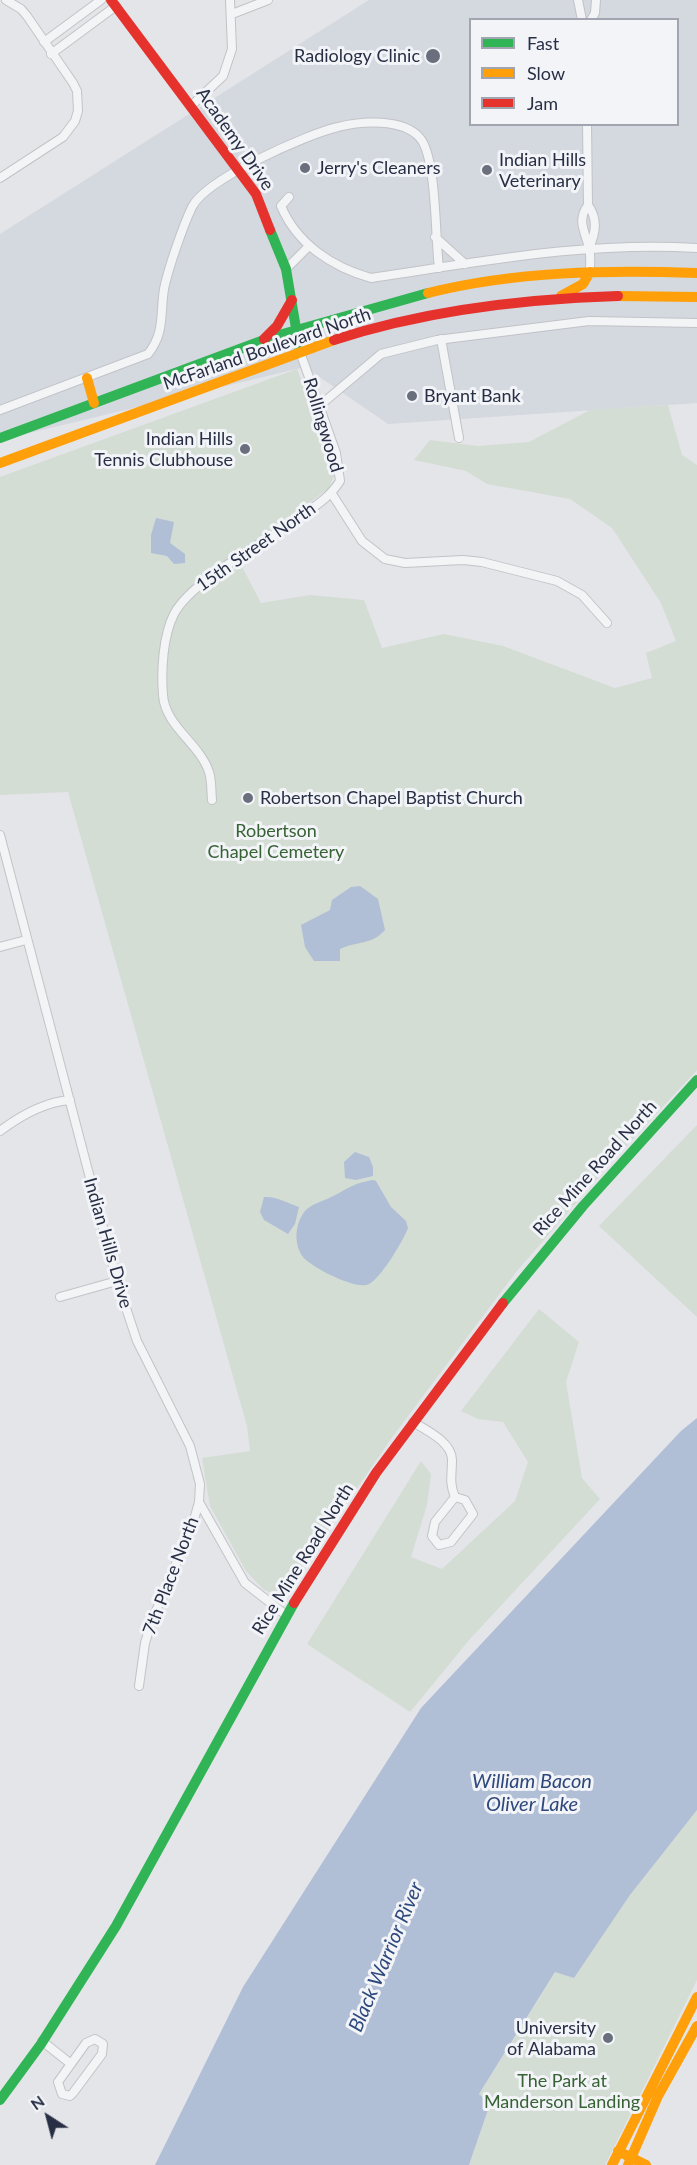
<!DOCTYPE html>
<style>
body{margin:0}
#map{position:relative;width:697px;height:2165px;overflow:hidden;background:#e4e5e9;font-family:Lato,sans-serif}
canvas{display:block}
.legend{position:absolute;left:469px;top:18px;width:210px;height:108px;box-sizing:border-box;background:#f2f4f8;border:2px solid #a1a5b0;margin:0;padding:8px 10px;list-style:none;font-size:18px;color:#282f45}
.legend li{display:flex;align-items:center;gap:12px;height:30px}
.legend b{width:30px;border:2px solid #a1a5b0}
.north{position:absolute;left:18px;top:2087px;width:60px;height:60px;-webkit-text-stroke:4px #f2f4f8;paint-order:stroke;rotate:324deg;font-size:16px;font-weight:700;line-height:24px;text-align:center;color:#282f45}
.north::after{content:'';display:block;margin:auto;width:21px;height:27px;background:#282f45;clip-path:polygon(50% 0,100% 100%,50% 72%,0 100%)}
</style>
<div id="map">
<canvas width="697" height="2165"></canvas>
<ul class="legend">
<li><b style="height:8px;background:#30b455"></b>Fast</li>
<li><b style="height:8px;background:#ff9f0a"></b>Slow</li>
<li><b style="height:8px;background:#e5322d"></b>Jam</li>
</ul>
<div class="north">N</div>
</div>
<script>
const ctx = document.querySelector('canvas').getContext('2d');
ctx.lineJoin = 'round';
function fillPath(path, color) { ctx.fillStyle = color; ctx.fill(path, 'evenodd'); }
function stroke(path, color, width, dash) { ctx.strokeStyle = color; ctx.lineWidth = width; ctx.lineCap = dash ? 'butt' : 'round'; ctx.setLineDash(dash || []); ctx.stroke(path); }
function write(font, color, halo, rows, align = 'center') {
  ctx.font = font + ' Lato,sans-serif'; ctx.lineWidth = 6; ctx.setLineDash([]); ctx.textBaseline = 'middle'; ctx.strokeStyle = halo; ctx.fillStyle = color; for (const [text, x, y, turn = 0] of rows) {
    ctx.save(); ctx.translate(x, y); ctx.rotate((+turn || 0) * Math.PI / 180); ctx.textAlign = isNaN(turn) ? turn : align; if (halo) ctx.strokeText(text, 0, 0); ctx.fillText(text, 0, 0); ctx.restore();
  }
}
fillPath(new Path2D(`
 M369 0H697V403L388 424 305 367 0 440V234ZM470 20H678V124H470Z`), '#d4d8df');
fillPath(new Path2D(`
 M297 369 336 471 329 488 264 537 236 555 261 603 310 595 364 600 382 648 444 634 503 646 615 688 652 678 646 653 676 641 661 603 612 528 570 499 487 484 466 471 414 460 430 440 478 446 529 442 590 410 668 405 682 455 697 465V1070L615 1158 516 1272 393 1436 281 1598 263 1589 246 1571 210 1506 202 1458 250 1451 247 1426 68 792 0 795V477Z
 M697 1125V1317L599 1226Z
 M539 1309 579 1342 566 1382 582 1478 600 1499 470 1639 410 1712 307 1644 421 1461 431 1474 427 1505 411 1557 442 1569 515 1501 528 1462 503 1422 478 1419 461 1411Z
 M697 1810V1980L605 2165H469L490 2104 479 2094 556 1971 574 1978 630 1895Z`), '#d3ddd4');
fillPath(new Path2D(`
 M156 518 174 522 170 543 185 554V563L174 564 167 556 151 553V535Z
 M360 886 378 899 385 930C372 945 357 941 340 949V961H314L305 947 301 925 330 910 332 900 351 887Z
 M355 1152 369 1157 373 1167V1176L356 1180 345 1178 344 1162Z
 M373 1180 376 1181 391 1207 406 1221 408 1228C403 1241 381 1278 369 1284 357 1291 311 1267 303 1257 293 1243 295 1222 306 1210 312 1204 320 1202 327 1199 346 1191 349 1184 373 1180Z
 M264 1197C276 1196 288 1203 299 1207L295 1224 288 1234 264 1220 260 1212Z
 M697 1418V1810L630 1895 574 1978 555 1972 479 2094 490 2104 469 2165H155L243 1987 421 1708 681 1431Z`), '#b0bed6');
const street = new Path2D(`
 M578 0 582 20
 M232 14 268 0
 M591 20 595 13 596 0
 M44 42 101 0
 M51 54 116 6
 M191 106 223 76 232 49 230 0
 M587 124 588 205C598 219 596 232 589 248
 M0 178 63 137 75 121 78 111 77 91 73 83 27 16 21 9 6 0
 M289 197 281 206C297 244 332 267 371 278 480 262 587 241 697 248
 M588 205C577 220 584 230 589 247 591 254 590 264 590 272
 M435 237 465 264
 M286 269 308 247
 M441 339 459 438
 M318 407 381 354 437 340 589 321 697 323
 M0 410 148 354C165 333 160 314 164 289 168 269 183 226 192 207 206 179 307 134 338 127 361 121 403 118 420 138 437 158 435 239 439 268
 M332 494 362 541 385 559 405 563 463 560 482 562 557 581 582 595 607 623
 M212 800C211 791 212 781 209 772 200 744 165 726 163 695 161 670 163 636 174 614 192 580 266 542 300 517 315 506 330 497 340 481L336 453 300 352
 M0 835 117 1281 137 1341 190 1446 200 1484 199 1502 193 1523 151 1623 145 1643 139 1686
 M0 947 26 940
 M0 1131C20 1116 44 1102 70 1100
 M60 1297 117 1281
 M413 1422C426 1430 452 1442 452 1460 452 1475 449 1483 455 1497L435 1522 432 1536 439 1545 451 1542 473 1514 465 1500 455 1497
 M199 1502 245 1583 286 1615
 M95 2039 103 2044 102 2054 73 2093 70 2096 62 2094 58 2082 86 2043Z
 M42 2041 71 2064`);
stroke(street, '#c2c3c7', 10);
stroke(street, '#f3f4f6', 8);
stroke(new Path2D(`
 M270 230 286 269 300 352
 M0 438 272 337 428 293
 M503 1303 583 1206 697 1080
 M0 2100 41 2044 116 1926 294 1603`), '#30b455', 10);
stroke(new Path2D(`
 M428 293C516 271 607 270 697 273
 M561 296 583 284 590 272
 M618 296 697 297
 M87 378 94 403
 M0 463 334 340
 M618 2151 646 2165
 M612 2165 697 1997
 M628 2165 658 2096 697 2026`), '#ff9f0a', 10);
stroke(new Path2D(`
 M111 0 256 194 270 230
 M264 339 277 326 292 300
 M334 340C426 310 522 299 618 296
 M294 1603 376 1473 503 1303`), '#e5322d', 10);
for (const [x, y, r, color] of [
 [433,56,8,"#6a6f7e"],
 [305,168,6,"#6a6f7e"],
 [487,170,6,"#6a6f7e"],
 [412,396,6,"#6a6f7e"],
 [245,449,6,"#6a6f7e"],
 [248,798,6,"#6a6f7e"],
 [608,2038,6,"#6a6f7e"]
]) { const dot = new Path2D(); dot.arc(x, y, r, 0, 2 * Math.PI); ctx.fillStyle = color; ctx.fill(dot); stroke(dot, '#f2f4f8', 2); }
write('18px', '#282f45', '#f2f4f8', [
 ["Radiology Clinic",420,56,"right"],
 ["Indian Hills",499,160],
 ["Veterinary",499,181],
 ["Jerry's Cleaners",317,168],
 ["Bryant Bank",424,396],
 ["Indian Hills",233,439,"right"],
 ["Tennis Clubhouse",233,460,"right"],
 ["Robertson Chapel Baptist Church",260,798],
 ["University",596,2028,"right"],
 ["of Alabama",596,2049,"right"]
], 'left');
write('18px', '#282f45', '#f2f4f8', [
 ["Academy Drive",235,139,55],
 ["McFarland Boulevard North",267,349,-19],
 ["Rollingwood",323,425,73],
 ["15th Street North",256,547,-35],
 ["Rice Mine Road North",595,1168,-48],
 ["Indian Hills Drive",108,1243,74],
 ["Rice Mine Road North",303,1559,-58],
 ["7th Place North",171,1576,-69]
]);
write('18px', '#376234', '#f2f4f8', [
 ["Robertson",276,831],
 ["Chapel Cemetery",276,852],
 ["The Park at",562,2081],
 ["Manderson Landing",562,2102]
]);
write('italic 20px', '#2e487c', '#f2f4f8', [
 ["William Bacon",532,1782],
 ["Oliver Lake",532,1805],
 ["Black Warrior River",386,1957,-67]
]);
</script>
